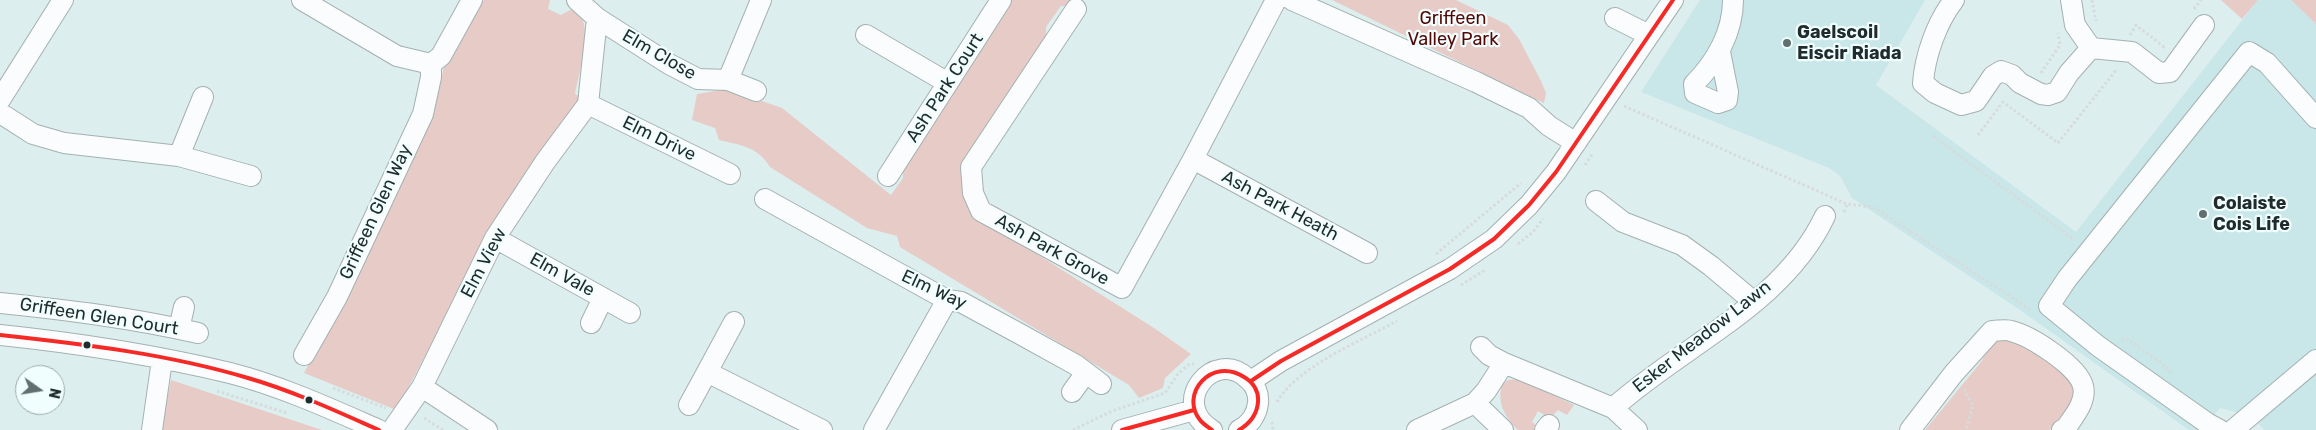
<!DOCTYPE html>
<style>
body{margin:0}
#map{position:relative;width:2316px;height:430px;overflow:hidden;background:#ddeeef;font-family:Rubik,sans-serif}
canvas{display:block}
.north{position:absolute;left:15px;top:365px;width:50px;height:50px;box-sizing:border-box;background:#f1fefe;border:1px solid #9daaaa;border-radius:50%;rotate:103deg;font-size:14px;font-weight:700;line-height:20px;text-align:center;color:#1f2b2c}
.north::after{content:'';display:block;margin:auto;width:18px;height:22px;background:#626f70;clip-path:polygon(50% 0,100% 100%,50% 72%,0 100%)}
</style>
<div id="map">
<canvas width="2316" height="430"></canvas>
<div class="north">N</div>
</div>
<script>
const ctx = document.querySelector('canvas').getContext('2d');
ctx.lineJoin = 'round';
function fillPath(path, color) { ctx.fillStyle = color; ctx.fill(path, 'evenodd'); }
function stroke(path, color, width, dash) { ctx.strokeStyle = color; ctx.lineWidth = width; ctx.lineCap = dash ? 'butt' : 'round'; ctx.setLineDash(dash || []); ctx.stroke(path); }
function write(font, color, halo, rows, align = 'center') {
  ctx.font = font + ' Rubik,sans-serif'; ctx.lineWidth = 4.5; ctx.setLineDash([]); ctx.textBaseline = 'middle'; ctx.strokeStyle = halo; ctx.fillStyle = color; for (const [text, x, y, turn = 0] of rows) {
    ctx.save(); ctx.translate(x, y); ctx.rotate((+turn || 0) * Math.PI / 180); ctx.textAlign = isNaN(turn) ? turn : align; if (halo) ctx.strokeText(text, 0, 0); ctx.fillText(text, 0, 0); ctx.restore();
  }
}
fillPath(new Path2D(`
 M1700 0H1925L1876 85 2076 232 2258 0H2291L2316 24V430H2264L2252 416 2220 408 2202 430H2189L2020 310 1852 198 1840 176 1829 168 1641 92Z`), '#c9e6e8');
fillPath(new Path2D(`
 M484 0H550L548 9 561 15 572 9C576 13 583 17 584 24 588 45 579 73 575 94L580 97 576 111 534 160 517 185 401 401 394 409 304 373 368 252 435 108 445 62Z
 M1011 0H1072L1070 6H1061L1046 27V39L962 166 975 215 1154 328 1191 354 1165 378 1163 388 1139 398 1129 385 900 247 897 236 867 228 770 167C758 147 741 145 719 140L715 128 692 120 697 94 727 89 782 108 891 195 903 178V168Z
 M1332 0H1456L1508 25 1519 39 1541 81 1546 93 1544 103Z
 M2221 0H2258L2242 19Z
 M2291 0H2316V24Z
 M2012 335 2073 379 2076 396 2057 425 2049 430H1925L1981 362 1996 336Z
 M1520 379 1574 405 1567 415 1558 410 1552 416H1546L1538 411 1532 422 1537 426 1535 430H1518C1504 416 1497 403 1502 384L1508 380Z
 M171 380 322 430H161Z`), '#e6cbc6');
const minor = new Path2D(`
 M302 0 397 56 431 64
 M577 0 597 18 588 104
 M1292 0 1476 82 1529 108 1549 126 1576 143
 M1954 0C1937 22 1925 55 1923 83L1935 93 1961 105 1976 101 1993 76 2001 71 2012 75 2020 83 2041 94 2048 95 2057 92 2069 73 2091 48 2075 25 2071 0
 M1076 9 971 167 973 193 981 211 1122 288 1193 159 1276 0
 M597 18 669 64 698 79 728 80 761 0
 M1615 18 1649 35
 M866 35 948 83
 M2091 48 2132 52 2159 73 2170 72 2204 25
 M1720 52 1728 92 1727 100 1718 103 1695 93 1694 84C1716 62 1733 32 1733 0
 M431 64 441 56 472 0
 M728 80 756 91
 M0 100 63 0
 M588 104 730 174
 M0 113 33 134 64 143 179 156 251 176
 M179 156 203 97
 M1193 159 1367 253
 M888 176 1001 0
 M765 199 947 300 961 302 1020 334 1076 365 1101 384
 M1596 201 1623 222 1682 245 1711 266 1754 302
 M495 238 630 313
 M0 303C67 310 133 318 198 333
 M734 322 707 372 822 430
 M591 323 603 298
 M179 329 184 307
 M0 335C77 343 154 355 230 373 281 386 331 409 379 430
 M1481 347 1489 355 1504 363 1613 408 1637 430
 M304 355 337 297 423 114 431 77V64
 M1251 381 1281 361 1450 269 1494 239 1529 205 1556 172 1673 0
 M422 387 487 430
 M1072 392 1085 374
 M1475 403 1503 430
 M689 405 707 372
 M1613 408C1683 345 1783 305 1825 216
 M152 430 162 360
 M392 430 422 387 495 238 545 162 588 104
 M874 430 947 300
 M1122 430 1194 410
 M1212 430C1168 404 1214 346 1248 379 1255 384 1259 394 1258 403 1257 414 1250 425 1239 430
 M1417 430 1475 403 1486 391 1504 363
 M1545 430 1549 425
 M1910 430 1954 373 1992 331C1998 331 2006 329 2011 331 2031 336 2078 366 2083 386 2087 401 2074 416 2066 428L2062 430
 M2220 430 2207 423 2098 346 2049 306 2067 279 2249 52 2267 63 2316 118
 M2233 430 2316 360`);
stroke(minor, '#a4b1b1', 22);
stroke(new Path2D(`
 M2092 0 2096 21
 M2194 9 2201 0
 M2130 35 2136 25 2164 47 2165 45
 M2041 73 2060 45 2058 33
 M1624 106 1847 204
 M1978 135 2003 102 2058 143 2117 69
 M1933 136 2075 240
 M1585 165 1593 153
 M1844 212 1847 204 1873 207 2031 310
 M1518 244 1533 232 1543 219
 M1436 254 1521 183
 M1461 285 1485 270
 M2121 340 2128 339 2170 370V375
 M333 388 386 408
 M1964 389 1973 406 1966 430
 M217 391 287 413
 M1277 402C1298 366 1361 341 1397 321
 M424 418 443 430
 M1272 422 1273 430
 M1073 430 1112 411 1165 393 1178 374 1188 365 1194 364`), '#d6dbdc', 3, [2.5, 2.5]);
stroke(minor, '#fafcfd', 20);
stroke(new Path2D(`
 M0 335C83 344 168 354 248 378 293 391 336 411 379 430
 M1251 381 1281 361 1450 269 1494 239 1529 205 1556 172 1673 0
 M1122 430 1194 410
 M1212 430C1208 427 1203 424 1200 420 1179 394 1212 356 1244 377 1253 382 1259 391 1258 402 1257 415 1249 424 1239 430`), '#f52a26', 4);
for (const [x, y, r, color] of [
 [1787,43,5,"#626f70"],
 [2203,214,5,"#626f70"],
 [87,345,4.5,"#1f2b2c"],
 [309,400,4.5,"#1f2b2c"]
]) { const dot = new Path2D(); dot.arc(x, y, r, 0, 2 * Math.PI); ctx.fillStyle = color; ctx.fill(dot); stroke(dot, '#f1fefe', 2); }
write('18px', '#550705', '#f1fefe', [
 ["Griffeen",1453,19],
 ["Valley Park",1453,40]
]);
write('bold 18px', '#1f2b2c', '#f1fefe', [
 ["Gaelscoil",1797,33],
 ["Eiscir Riada",1797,54],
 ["Colaiste",2213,204],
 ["Cois Life",2213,225]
], 'left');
write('18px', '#1f2b2c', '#f1fefe', [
 ["Elm Close",659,55,30],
 ["Ash Park Court",945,88,-57],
 ["Elm Drive",659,139,26],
 ["Ash Park Heath",1280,206,28],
 ["Griffeen Glen Way",376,212,-65],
 ["Ash Park Grove",1052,250,29],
 ["Elm View",484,263,-62],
 ["Elm Vale",562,275,29],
 ["Elm Way",934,290,25],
 ["Griffeen Glen Court",99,317,9],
 ["Esker Meadow Lawn",1702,337,-38]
]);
</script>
